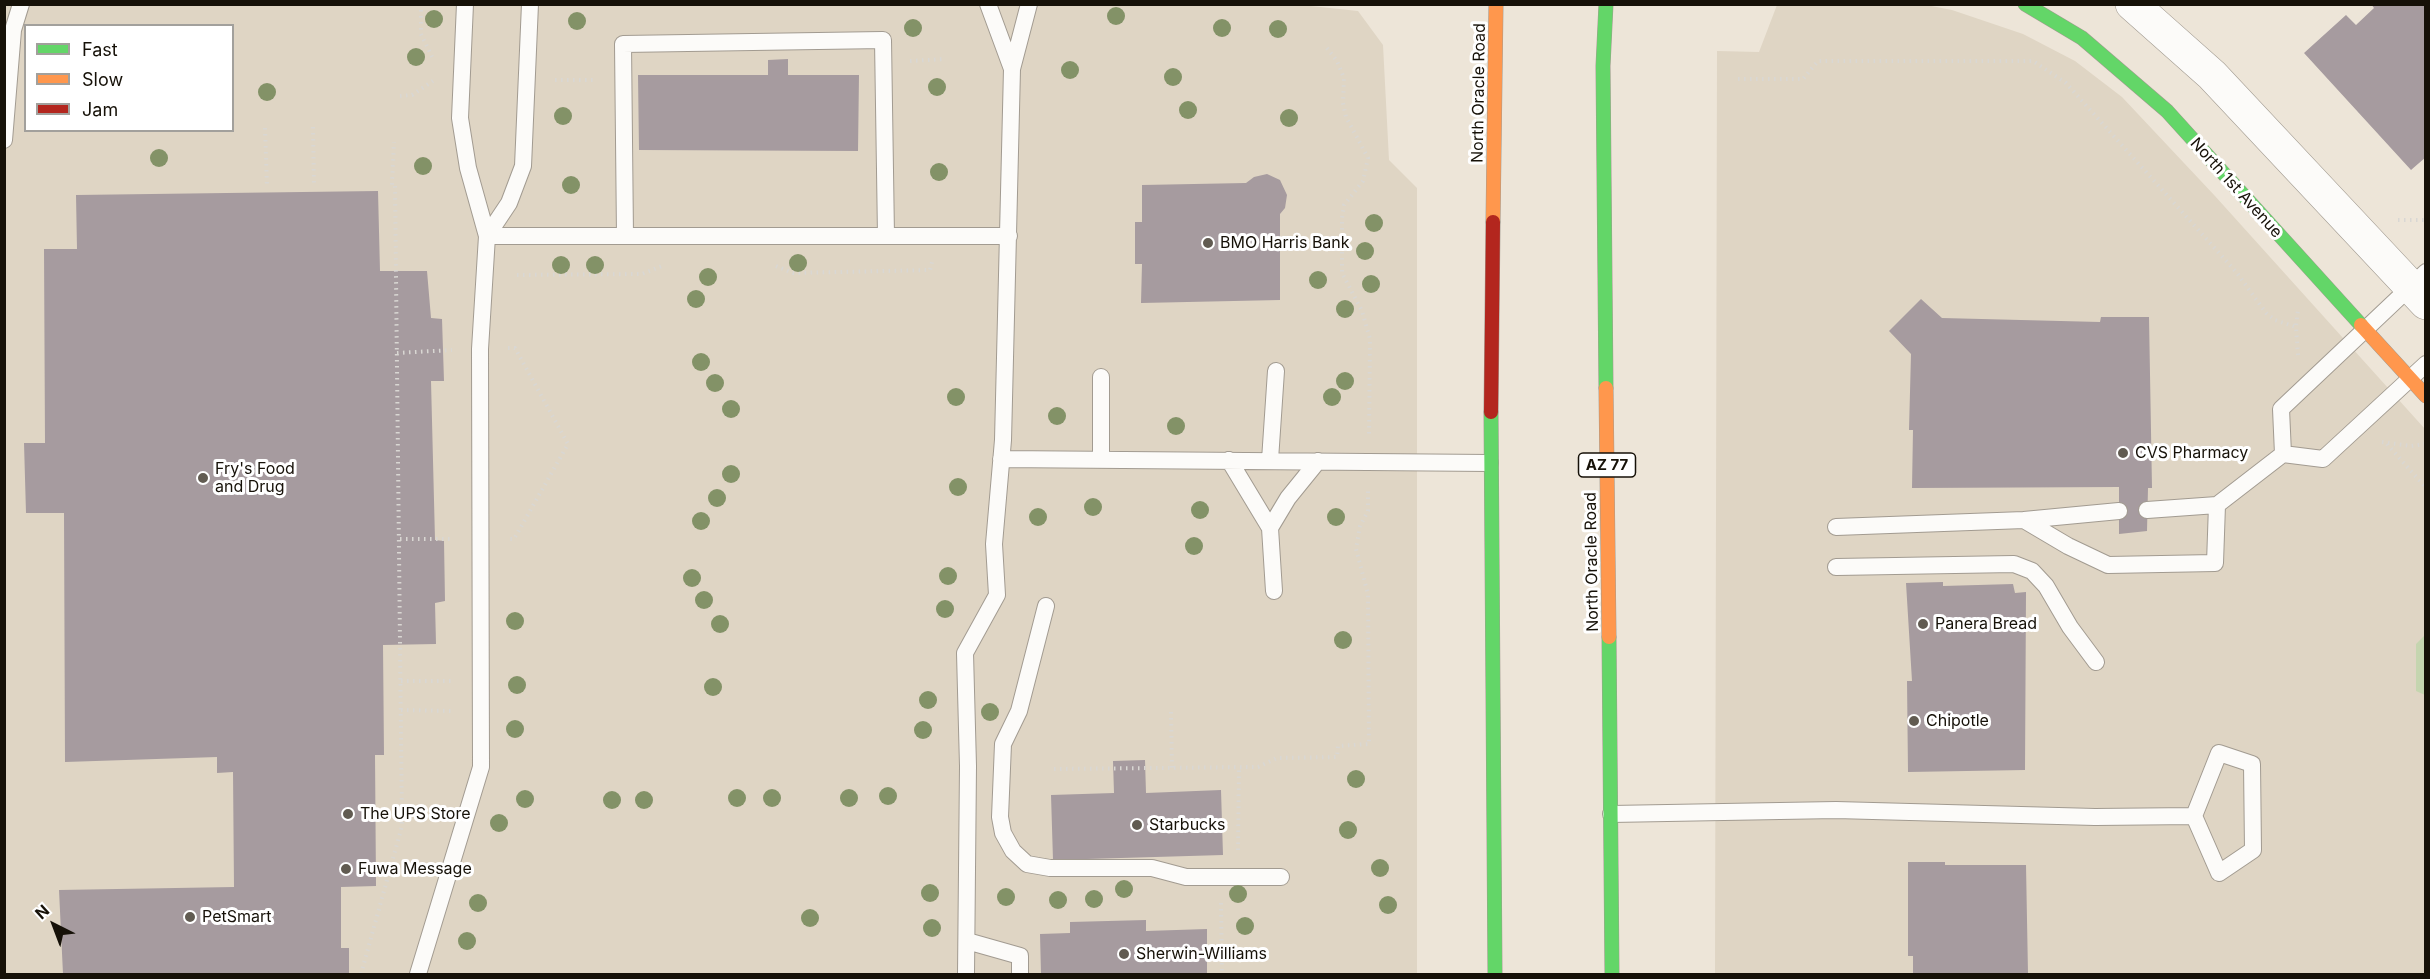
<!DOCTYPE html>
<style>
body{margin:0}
#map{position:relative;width:2430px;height:979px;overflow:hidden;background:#ede5d8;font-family:Inter,sans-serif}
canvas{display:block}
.frame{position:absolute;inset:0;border:6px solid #161108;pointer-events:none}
.legend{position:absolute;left:24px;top:24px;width:210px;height:108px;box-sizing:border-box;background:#fff;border:2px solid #a2a09c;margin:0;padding:8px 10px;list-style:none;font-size:18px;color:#161108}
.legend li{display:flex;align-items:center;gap:12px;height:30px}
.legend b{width:30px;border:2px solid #a2a09c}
.north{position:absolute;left:24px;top:895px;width:60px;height:60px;-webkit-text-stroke:4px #fff;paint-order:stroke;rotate:318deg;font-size:16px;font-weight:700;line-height:24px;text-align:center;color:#161108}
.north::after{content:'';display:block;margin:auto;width:21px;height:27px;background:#161108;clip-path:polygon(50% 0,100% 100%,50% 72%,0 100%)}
</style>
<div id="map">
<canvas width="2430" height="979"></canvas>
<div class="frame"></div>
<ul class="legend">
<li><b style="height:8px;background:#63d668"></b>Fast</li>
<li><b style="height:8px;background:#ff974d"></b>Slow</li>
<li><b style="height:8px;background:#b3261e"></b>Jam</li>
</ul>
<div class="north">N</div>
</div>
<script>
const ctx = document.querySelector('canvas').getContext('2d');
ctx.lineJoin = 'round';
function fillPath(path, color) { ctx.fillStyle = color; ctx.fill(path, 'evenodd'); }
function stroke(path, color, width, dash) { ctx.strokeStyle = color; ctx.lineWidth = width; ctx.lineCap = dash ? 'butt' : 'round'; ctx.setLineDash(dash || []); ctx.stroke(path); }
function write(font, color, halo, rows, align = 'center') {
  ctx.font = font + ' Inter,sans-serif'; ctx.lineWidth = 6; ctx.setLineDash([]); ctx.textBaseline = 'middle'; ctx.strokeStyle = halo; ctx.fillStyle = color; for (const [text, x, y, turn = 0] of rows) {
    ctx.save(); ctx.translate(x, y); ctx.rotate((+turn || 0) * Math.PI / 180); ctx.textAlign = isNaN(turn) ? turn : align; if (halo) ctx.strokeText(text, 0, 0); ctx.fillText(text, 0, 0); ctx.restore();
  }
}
fillPath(new Path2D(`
 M1292 4 1358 11 1383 45 1389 160 1417 188V974H5V5ZM26 26H232V130H26Z
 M1921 4 1952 10 2023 34 2075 61 2122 97 2215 196 2425 429V974H1715L1717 51 1759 52 1777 5Z`), '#dfd5c4');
fillPath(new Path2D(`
 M2425 635V695L2416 691V644Z`), '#c5d5af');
fillPath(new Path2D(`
 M2371 4H2426V157L2411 170 2304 53 2346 15 2356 25 2374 8Z
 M788 59V75H859L858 151 639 150 638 75H768V60Z
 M1267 174 1280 180 1287 195 1285 208 1280 214V300L1141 303 1142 264H1135V222H1142V185L1246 183 1254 177Z
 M378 191 380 271H427L431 318 442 319 444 381H431L435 540 444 541 445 601 435 603 436 644 383 645 384 755H375L376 886 341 887V948H349V974H63L59 890 234 887 233 772 217 773V757L65 762 64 513H26L24 443H45L44 249H77L76 195Z
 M1921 299 1942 318 2100 322 2101 317H2149L2152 488H2148L2147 531 2119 534V487L1912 488 1913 430H1909L1911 354 1889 331Z
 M1943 582V586L2013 584 2015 593 2026 592 2025 770 1908 772 1907 681H1912L1906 583Z
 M1145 760 1146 793 1221 790 1223 855 1053 860 1051 795 1114 793 1113 761Z
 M1908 862H1945V865H2026L2028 974H1913V956H1908Z
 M1146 920V931L1207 929V974H1041L1040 934 1070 933V922Z`), '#a69b9f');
const lane = new Path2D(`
 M988 4 1012 69
 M4 140 13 30 21 4
 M487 236H1009
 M487 236 509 203 523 166 530 4
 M625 236 623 44 883 40 886 236
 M2283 454 2281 409 2426 272
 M1001 459 1490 463
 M1101 460V377
 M1229 460 1270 528 1274 591
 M1270 460 1276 371
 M2147 510 2217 505 2283 454 2323 459 2426 364
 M2024 520 2119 511
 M1836 527 2024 520 2068 546 2108 565 2215 563 2217 505
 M1270 528 1288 498 1318 461
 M1836 567 2014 564 2032 571 2046 586 2070 627 2096 662
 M1046 606 1019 711 1003 744 1000 817 1003 833 1013 851 1027 864 1050 868H1152L1186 877H1281
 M2219 753 2252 764 2253 850 2219 873 2194 816Z
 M1611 814 1836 810 2095 817 2194 816
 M967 941 1020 956V974
 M418 974 481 767 480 349 487 236 468 168 460 118 465 4
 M966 974 968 766 965 653 997 595 994 544 1003 440 1012 69 1029 4`);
const street = new Path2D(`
 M2132 4 2212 75 2426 303`);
const fast = new Path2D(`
 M1606 4 1603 66 1606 388
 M2025 4 2082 38 2167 111 2361 325
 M1491 412 1495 974
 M1609 637 1612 974`);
const slow = new Path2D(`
 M1493 222 1496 4
 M2361 325 2426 396
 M1606 388 1609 637`);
const jam = new Path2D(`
 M1491 412 1493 222`);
stroke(lane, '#a29b91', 18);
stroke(street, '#a29b91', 34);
stroke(fast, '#a29b91', 15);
stroke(slow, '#a29b91', 15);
stroke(jam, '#a29b91', 15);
stroke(new Path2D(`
 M421 4V34L434 61
 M1327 48 1337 61 1344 78 1343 103 1346 117 1368 158 1363 181 1344 205 1342 218V273L1362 311 1370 339 1369 435
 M910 61 945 59
 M1738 79H1803L1818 61H2033L2066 83 2237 273 2266 313 2275 320 2296 327
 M555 80H596
 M400 96 412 95 433 81
 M313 127 314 186
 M265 128 267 186
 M2398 220H2426
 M776 266 793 273 930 270 932 262
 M517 275 642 274 662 266
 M508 348H515L568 444 514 539H508
 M397 353 452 350
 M2298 355 2296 327 2298 309
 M2382 442 2411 446 2426 444
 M2387 444 2426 488
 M400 539H453
 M401 681H454
 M401 710 454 711
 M1171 712 1172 768
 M1054 769 1258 767 1277 758 1337 757 1338 746 1369 744 1368 594 1356 549 1360 526 1368 511V490
 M1238 850 1239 767
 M1221 903 1222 974
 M361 974 402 826 395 185H392L394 142`), '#d9d7d3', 4, [1.5, 4.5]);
stroke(lane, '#fcfbf9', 16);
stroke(street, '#fcfbf9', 33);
stroke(fast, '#63d668', 14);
stroke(slow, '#ff974d', 14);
stroke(jam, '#b3261e', 14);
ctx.fillStyle = '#839267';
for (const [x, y] of [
 [1116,16],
 [434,19],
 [577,21],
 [913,28],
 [1222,28],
 [1278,29],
 [416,57],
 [1070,70],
 [1173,77],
 [937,87],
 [267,92],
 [1188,110],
 [563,116],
 [1289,118],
 [159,158],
 [423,166],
 [939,172],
 [571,185],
 [1374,223],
 [1365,251],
 [798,263],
 [561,265],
 [595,265],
 [708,277],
 [1318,280],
 [1371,284],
 [696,299],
 [1345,309],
 [701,362],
 [1345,381],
 [715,383],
 [956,397],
 [1332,397],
 [731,409],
 [1057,416],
 [1176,426],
 [731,474],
 [958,487],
 [717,498],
 [1093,507],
 [1200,510],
 [1038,517],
 [1336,517],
 [701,521],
 [1194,546],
 [948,576],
 [692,578],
 [704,600],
 [945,609],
 [515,621],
 [720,624],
 [1343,640],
 [517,685],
 [713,687],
 [928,700],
 [990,712],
 [515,729],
 [923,730],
 [1356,779],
 [888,796],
 [737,798],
 [772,798],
 [849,798],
 [525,799],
 [612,800],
 [644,800],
 [499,823],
 [1348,830],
 [1380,868],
 [1124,889],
 [930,893],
 [1238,894],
 [1006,897],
 [1094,899],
 [1058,900],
 [478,903],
 [1388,905],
 [810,918],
 [1245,926],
 [932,928],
 [467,941]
]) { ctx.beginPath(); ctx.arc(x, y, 9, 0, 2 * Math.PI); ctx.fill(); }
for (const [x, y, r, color] of [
 [1208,243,6,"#615b51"],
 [2123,453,6,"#615b51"],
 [203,478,6,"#615b51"],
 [1923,624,6,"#615b51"],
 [1914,721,6,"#615b51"],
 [348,814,6,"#615b51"],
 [1137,825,6,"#615b51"],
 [346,869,6,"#615b51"],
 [190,917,6,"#615b51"],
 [1124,954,6,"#615b51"]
]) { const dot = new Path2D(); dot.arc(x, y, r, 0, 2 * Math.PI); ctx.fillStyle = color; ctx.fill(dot); stroke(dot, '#fff', 2); }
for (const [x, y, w] of [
 [1607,465,57]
]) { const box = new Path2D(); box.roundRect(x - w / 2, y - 12, w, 24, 4.5); ctx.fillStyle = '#fff'; ctx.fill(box); stroke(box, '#161108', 1.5); }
write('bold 15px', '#161108', null, [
 ["AZ 77",1607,465]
]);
write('16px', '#161108', '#fff', [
 ["North Oracle Road",1479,93,-89],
 ["North 1st Avenue",2236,188,48],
 ["North Oracle Road",1592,562,-91]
]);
write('16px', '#161108', '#fff', [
 ["BMO Harris Bank",1220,243],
 ["CVS Pharmacy",2135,453],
 ["Fry's Food",215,469],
 ["and Drug",215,487],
 ["Panera Bread",1935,624],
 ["Chipotle",1926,721],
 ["The UPS Store",360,814],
 ["Starbucks",1149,825],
 ["Fuwa Message",358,869],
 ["PetSmart",202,917],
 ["Sherwin-Williams",1136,954]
], 'left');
</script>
